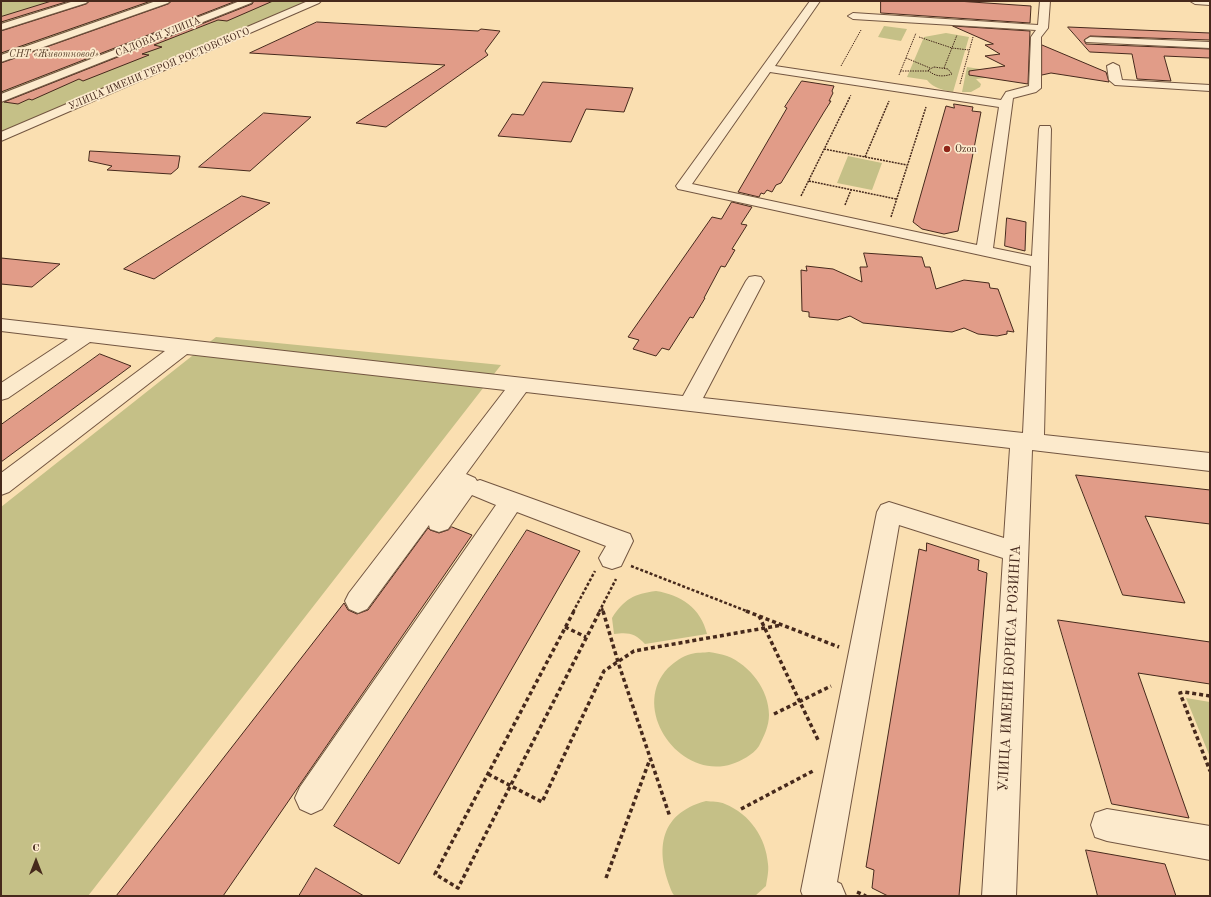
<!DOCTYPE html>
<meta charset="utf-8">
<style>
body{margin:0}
#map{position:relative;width:1211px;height:897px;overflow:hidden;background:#fadfb1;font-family:"Old Standard TT",serif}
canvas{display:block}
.frame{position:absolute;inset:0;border:2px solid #46291c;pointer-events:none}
.north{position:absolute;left:16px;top:841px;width:40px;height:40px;-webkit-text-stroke:3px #fceacc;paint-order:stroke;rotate:0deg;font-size:11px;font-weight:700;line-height:16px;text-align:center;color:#46291c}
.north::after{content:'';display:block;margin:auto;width:14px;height:18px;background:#46291c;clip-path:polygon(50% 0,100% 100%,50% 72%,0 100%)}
</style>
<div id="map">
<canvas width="1211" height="897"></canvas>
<div class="frame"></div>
<div class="north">С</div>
</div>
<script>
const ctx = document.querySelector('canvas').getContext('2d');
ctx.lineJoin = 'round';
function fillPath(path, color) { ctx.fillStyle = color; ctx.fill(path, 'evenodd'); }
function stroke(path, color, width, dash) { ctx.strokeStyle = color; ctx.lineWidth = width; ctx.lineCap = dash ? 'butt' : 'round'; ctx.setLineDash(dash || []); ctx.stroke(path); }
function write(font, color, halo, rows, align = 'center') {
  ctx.font = font + ' "Old Standard TT",serif'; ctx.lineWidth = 3.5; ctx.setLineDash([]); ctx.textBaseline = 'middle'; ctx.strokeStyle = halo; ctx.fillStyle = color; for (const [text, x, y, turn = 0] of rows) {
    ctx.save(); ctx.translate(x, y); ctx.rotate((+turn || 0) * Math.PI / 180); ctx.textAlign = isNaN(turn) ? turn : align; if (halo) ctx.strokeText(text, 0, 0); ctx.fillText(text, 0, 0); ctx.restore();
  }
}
fillPath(new Path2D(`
 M1 1H319L1 135Z
 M884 26 907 29 901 41 878 37Z
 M946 33 969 37 953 92C943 90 933 88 927 80L907 77 924 37Z
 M967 67 986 70 985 78 976 79 981 84 980 87 971 92H962Z
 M848 156 882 163 872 190 837 183Z
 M216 337 501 365 88 896H1V507Z
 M656 591C681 595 701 608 707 634L645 644C635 633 628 632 614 634L612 618C624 599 634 594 656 591Z
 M709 652C715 653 722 654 727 656 750 665 769 690 769 715 769 726 764 736 759 746 753 755 741 761 732 764 680 781 629 709 668 668 675 662 682 656 691 654 697 652 704 653 709 652Z
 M1186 698 1210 702V757Z
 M706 801C712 802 719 801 725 804 750 814 766 838 768 864 769 871 767 879 766 886L755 896H675L673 894C655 853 657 814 706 801Z`), '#c5c087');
const building = new Path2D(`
 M52 1H69L1 22V17Z
 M90 1H151L1 53V31L86 4Z
 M172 1H236L1 92V63L168 4Z
 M254 1H273L227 21 218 20 154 45 162 47 142 54 149 55 83 81 79 79 32 100 29 99 18 104 4 102 252 4Z
 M881 1H957L1031 6 1030 23 881 13Z
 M317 22 478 31 481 29 500 31 485 51 488 55 386 127 356 123 445 65 250 53Z
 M953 26 1030 31 1028 84 969 75V71L1005 66 985 56 1000 54 985 45 993 44Z
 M1068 27 1210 33V40L1090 36 1084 40 1086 44 1210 49V58L1164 56 1171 81 1137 79 1132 54 1090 52Z
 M1042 45 1106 72 1109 82 1051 73 1042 75Z
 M802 81 834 86 832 91 833 93 829 101H831L824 112 781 183 776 185 772 192 767 190 764 194 761 193 759 197 738 192 787 108 785 107Z
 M543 82 633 88 624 112 586 109 571 142 498 136 512 114 523 115Z
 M954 104 973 107 972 111 981 112 958 231 944 234 922 229 913 222 946 106 954 108Z
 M264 113 311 117 250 171 199 167Z
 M90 151 180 156 178 168 171 174 107 170 112 166 89 161Z
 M242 196 270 203 154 279 124 269Z
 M732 202 752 207 741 224 747 225 732 249 735 250 725 267 721 266 704 298H705L693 318 690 317 669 350 662 348 656 356 633 349 639 340 628 337 712 217 721 219Z
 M1007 218 1026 222 1025 251 1005 246Z
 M864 253 922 257 925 267H930L936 289 964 280 989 283 990 288 998 289 1014 332 1007 331V334L997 336 978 334 964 328 952 332 863 323 850 316 838 320 809 317V312L802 311 801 270 807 271 806 266 833 269 862 282 860 267H867Z
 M1 258 60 264 32 287 1 284Z
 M100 354 131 366 1 462V425Z
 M1076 475 1210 490V524L1145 516 1185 603 1123 595Z
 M452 527 472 535 223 896H116L344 603 348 610 357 614 368 610 428 528 430 530 439 533 448 530Z
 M527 530 580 551 399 864 334 826Z
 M927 543 979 560 978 570 987 573 959 896H888L872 888 874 870 866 867 919 549 926 551Z
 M1058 620 1210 642V684L1138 673 1189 818 1112 804Z
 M1086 850 1165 864 1176 896H1098Z
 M316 868 364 896H299Z`);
fillPath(building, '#e19c88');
stroke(building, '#46291c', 1);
const minor = new Path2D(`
 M74 1H88L86 3 1 30V24Z
 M156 1H170L168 3 1 62V55Z
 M240 1H253L251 3 1 102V94Z
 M308 1H321L319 3 1 141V132Z
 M810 1H820L775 66 1001 100 1006 92 1029 86 1031 37 1036 30 853 19 848 16 853 13 1038 25 1040 1H1050L1048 28 1041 37V88L1036 92 1013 98 993 248 1032 256 1039 129 1040 126H1050L1051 129 1044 435 1210 453V471L1032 450 1016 896H982L1003 558 899 525 837 882 841 884 846 896H803L801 891 877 512 881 505 889 502 1004 538 1010 448 526 392 466 474 475 478 477 481 480 480 630 534 633 541 621 566 612 569 603 566 599 558 606 546 517 512 322 809 311 814 300 809 295 798 300 787 496 505 472 495 448 529 439 532 430 529 429 525 367 609 358 613 349 609 345 601 349 593 505 390 187 354 9 492 1 495V473L165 351 90 342 8 398 1 400V383L68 339 1 331V319L683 396 746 281 749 277 755 276 761 277 764 281 703 398 1023 433 1031 266 683 190 678 189 676 186ZM770 72 999 107 977 245 692 184Z
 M1190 1H1210V5L1195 4Z
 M1090 37 1210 42V48L1086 42 1085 40Z
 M1113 63 1119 66 1122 80 1210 85V91L1115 85 1109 80 1107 66Z
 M1107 809 1210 826V860L1107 841 1095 837 1091 825 1095 813Z`);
stroke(minor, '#735641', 2);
stroke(new Path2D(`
 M919 37 952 48 969 50
 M906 58 930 68
 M841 66 861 30
 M934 67 948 69 952 74C943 77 935 77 928 70Z
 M944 68 957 35
 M900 71H929
 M899 75 916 33
 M960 84 973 37
 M849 98 851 95`), '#46291c', 1, [1.5, 1]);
stroke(new Path2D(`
 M824 149 907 165
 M865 157 889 101
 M809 181 896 199
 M801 196 850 97
 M845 205 851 190
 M891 217 926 107`), '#46291c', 1.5, [2, 1]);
stroke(new Path2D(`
 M631 566 749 612
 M602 608 603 612
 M573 612 595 571
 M599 612 616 579`), '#46291c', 2.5, [3, 2]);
stroke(new Path2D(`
 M574 611 435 874 458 888 600 611
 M603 611 618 662 670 817
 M746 611 839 647
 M759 616 819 742
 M565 627 586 637
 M1210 696 1184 692 1180 693 1210 771
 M774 714 831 686
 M488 774 542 802 604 671 634 651 782 625
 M741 809 813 771
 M606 878 650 759
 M857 892 866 896`), '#46291c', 3.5, [4, 3]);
fillPath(minor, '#fceacc');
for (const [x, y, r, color] of [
 [947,149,4,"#8f2418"]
]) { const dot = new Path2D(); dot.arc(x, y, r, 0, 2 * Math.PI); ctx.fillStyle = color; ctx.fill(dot); stroke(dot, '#fceacc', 1.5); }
write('10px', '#46291c', '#fceacc', [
 ["САДОВАЯ УЛИЦА",158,37,-22],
 ["УЛИЦА ИМЕНИ ГЕРОЯ РОСТОВСКОГО",159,69,-23]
]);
write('italic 10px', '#5f4731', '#fceacc', [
 ["СНТ «Животновод»",54,54]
]);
write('10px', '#46291c', '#fceacc', [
 ["Ozon",955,149]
], 'left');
write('14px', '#46291c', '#fceacc', [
 ["УЛИЦА ИМЕНИ БОРИСА РОЗИНГА",1010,668,-87]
]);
</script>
